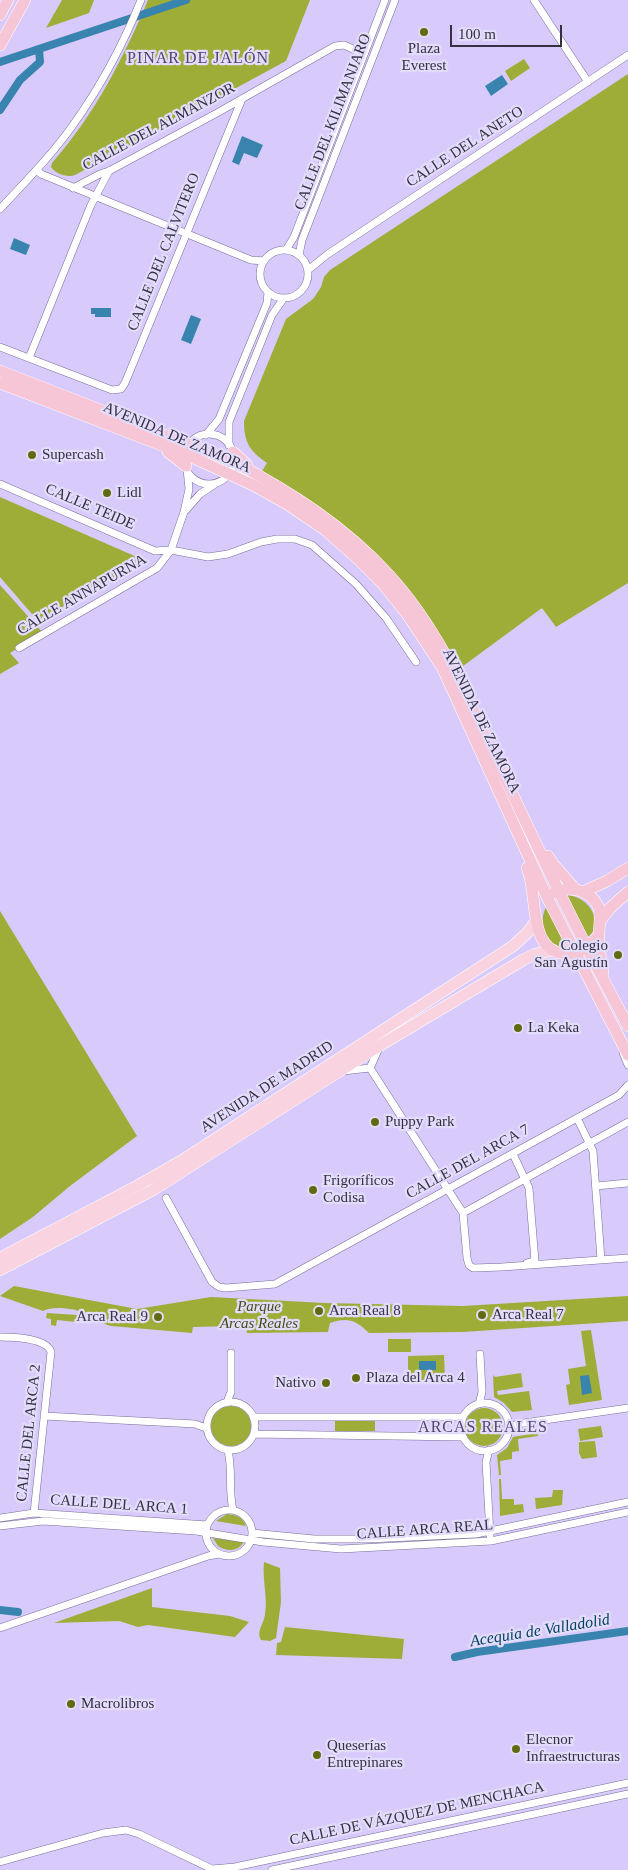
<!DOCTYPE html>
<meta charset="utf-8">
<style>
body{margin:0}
#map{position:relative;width:628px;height:1870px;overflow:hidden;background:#d8cbfc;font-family:Georgia,serif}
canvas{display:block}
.scale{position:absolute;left:450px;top:25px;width:112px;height:22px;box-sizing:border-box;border:2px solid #353043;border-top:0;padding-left:6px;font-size:15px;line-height:18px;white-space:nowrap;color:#353043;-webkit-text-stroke:4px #e3dcfa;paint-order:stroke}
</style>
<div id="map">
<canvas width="628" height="1870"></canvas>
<div class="scale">100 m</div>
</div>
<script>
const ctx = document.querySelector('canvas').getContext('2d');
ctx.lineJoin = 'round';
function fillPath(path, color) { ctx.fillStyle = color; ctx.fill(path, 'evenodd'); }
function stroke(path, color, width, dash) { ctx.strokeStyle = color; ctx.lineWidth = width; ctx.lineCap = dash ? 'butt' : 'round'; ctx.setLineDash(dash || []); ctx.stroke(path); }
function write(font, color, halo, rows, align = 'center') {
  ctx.font = font + ' Georgia,serif'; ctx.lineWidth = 4.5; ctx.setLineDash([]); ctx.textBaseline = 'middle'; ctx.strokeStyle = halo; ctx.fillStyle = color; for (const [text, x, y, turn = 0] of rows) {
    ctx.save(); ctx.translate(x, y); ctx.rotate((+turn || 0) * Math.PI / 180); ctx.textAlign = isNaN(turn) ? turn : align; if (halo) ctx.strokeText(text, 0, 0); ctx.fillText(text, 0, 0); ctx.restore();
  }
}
fillPath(new Path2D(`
 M62 0H94L89 13 46 28Z
 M148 0H310L286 61 75 175C67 178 56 174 51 167L52 163C95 114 123 59 148 0Z
 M524 59 530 68 511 81 505 71Z
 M628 74V583L556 627 542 608 459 669 340 523 305 497 262 471 267 463C250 451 244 443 244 421L286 319 313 299 321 287 324 277 330 270Z
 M0 497 139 558 140 562 38 621 0 577Z
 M0 585 43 633 10 653 19 663 0 674Z
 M564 895C590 894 607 927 586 938Z
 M548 904 569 948C544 950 536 921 548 904Z
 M0 911 137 1136 70 1186 33 1217 0 1239Z
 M14 1286 137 1309 211 1297 325 1303 463 1306 628 1296V1321L463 1332 369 1333C356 1320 347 1317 330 1323L328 1332 247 1333 246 1327 232 1322 233 1326 193 1327 192 1333 111 1326C100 1323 90 1315 79 1311 70 1308 51 1306 43 1311L0 1296Z
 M47 1313 77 1315 76 1322 57 1320 56 1326 51 1325V1319L46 1318Z
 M591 1330 602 1400 569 1405 566 1385 570 1384 568 1369 586 1366 581 1331Z
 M388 1339H411V1352H388Z
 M444 1355 445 1380H408V1356Z
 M521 1373 523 1387 497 1391 498 1395 529 1391 532 1410 512 1412 504 1403 494 1397 493 1375 495 1377Z
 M211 1426a20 20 0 1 1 40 0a20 20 0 1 1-40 0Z
 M465 1427a19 19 0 1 1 38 0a19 19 0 1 1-38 0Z
 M335 1421H375V1431H335Z
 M601 1426 603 1437 580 1441 578 1429Z
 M537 1433 538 1436 518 1439 519 1451 512 1452V1459L500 1461 501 1475H499L497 1455 507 1448 513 1437Z
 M595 1441 597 1457 582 1459 579 1453V1442Z
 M499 1479H501L502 1499H514V1505L523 1504 524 1512 500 1516Z
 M553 1490H563L562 1505 536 1509 535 1498 552 1497Z
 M227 1514C236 1515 243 1517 246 1526L216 1521Z
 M213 1538 244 1542C237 1552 227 1552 218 1546Z
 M264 1562 280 1568 281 1602 276 1638 270 1641 261 1640C256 1631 264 1624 265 1614 268 1597 262 1580 264 1562Z
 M152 1588V1607L230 1616 249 1622 235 1637 148 1625 138 1627 119 1621 54 1623Z
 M285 1627 404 1639 402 1659 276 1655 277 1643 281 1642Z`), '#9dad37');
fillPath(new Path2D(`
 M502 75 508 84 491 96 485 86Z
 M242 136 263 145 257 158 244 153 239 165 232 162Z
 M14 238 30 245 26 255 10 249Z
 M91 308H111V317H95V314H91Z
 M191 315 201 319 191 344 181 340Z
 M419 1361H436V1370H419Z
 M589 1375 592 1393 582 1395 580 1376Z`), '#3984ae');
stroke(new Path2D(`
 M0 62 186 0
 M0 110 20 80 40 62 39 49
 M0 1610 18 1612
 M455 1657 477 1652 628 1631`), '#3984ae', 8);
const minor = new Path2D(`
 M534 0 588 82
 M36 170 41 174 251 260 264 261
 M73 188 100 174 109 171 217 113 335 46 344 45 364 54
 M0 209C25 182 52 155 73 125 101 86 123 45 141 0
 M286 250 294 237 385 0
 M260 274a24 24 0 1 1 48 0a24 24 0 1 1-48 0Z
 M299 255 302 240 395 0
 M308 270 328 254 628 55
 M0 347 112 390 121 389 125 383 242 99
 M29 358 91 205 109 171
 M184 459a25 25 0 1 1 50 0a25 25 0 1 1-50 0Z
 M206 435 219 419 267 303 268 292
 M229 445V422L272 315 284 298
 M0 484 155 551 171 550 208 557 228 554 261 542 277 539H295L312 545 356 584 386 618 416 662
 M186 510 200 494 215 484
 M19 648 157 568 171 550 184 512 189 489 187 469
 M623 1053 628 1065
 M370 1068 463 1213 467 1258 469 1265 473 1268 502 1267 628 1258
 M370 1068 379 1048
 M343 1071 370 1068
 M577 1118 593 1151 601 1260
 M513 1154 529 1188 535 1261 527 1263
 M596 1186 628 1183
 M166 1198 212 1282 219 1287 226 1288 275 1284 619 1095 628 1085
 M463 1213 628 1122
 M0 1337C13 1337 47 1338 51 1352L34 1513
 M207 1426a24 24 0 1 1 48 0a24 24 0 1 1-48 0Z
 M227 1402 231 1392V1353
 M461 1427a24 24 0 1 1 48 0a24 24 0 1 1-48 0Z
 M479 1404 482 1392 480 1354
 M44 1416 195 1424 206 1428
 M253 1417H463
 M508 1429 517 1424 628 1408
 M254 1434 463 1437
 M489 1450 486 1462 490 1535
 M228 1451C233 1470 228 1490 233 1510
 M206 1533a23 23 0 1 1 46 0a23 23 0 1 1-46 0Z
 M0 1518 34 1513 207 1525
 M0 1526 43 1521 150 1528 196 1531 263 1542 341 1549 491 1541 628 1512
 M252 1533 314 1539H368L476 1534 628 1502
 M0 1628 208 1556 219 1554
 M0 1862 103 1833 126 1830 139 1834 214 1870
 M212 1869 235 1867 628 1783
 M272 1870 628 1794`);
const primary = new Path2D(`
 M0 1258 137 1186 181 1161 513 946 527 933 536 921
 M0 1270 153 1190 379 1046 523 960 535 954 553 950`);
const trunk = new Path2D(`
 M0 15 8 0
 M0 45 25 0
 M0 371 234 462C291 492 345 527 389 575 443 634 471 707 505 778 544 862 584 945 628 1026
 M0 383 185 454 253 485 287 504 324 529 356 557 382 583 407 614 442 667 547 897 628 1055
 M168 452 186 466
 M233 452 247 465
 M548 856 554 865 575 889
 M527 868C539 894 526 954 568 954 582 953 591 946 599 934
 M583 892 607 881 628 868
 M553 893C569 885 590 890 598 906 602 916 599 924 599 934 598 946 601 960 603 973
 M601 920 610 908 628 892`);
stroke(minor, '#796d98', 8);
stroke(primary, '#fff', 12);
stroke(trunk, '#fff', 12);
stroke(minor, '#fff', 7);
stroke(primary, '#f9d4e0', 11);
stroke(trunk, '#f7c6d6', 11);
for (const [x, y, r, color] of [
 [424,32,5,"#606b11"],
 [32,455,5,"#606b11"],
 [107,493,5,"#606b11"],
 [618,955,5,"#606b11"],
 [518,1028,5,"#606b11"],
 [375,1122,5,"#606b11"],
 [313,1190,5,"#606b11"],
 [319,1311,5,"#606b11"],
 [482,1315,5,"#606b11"],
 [158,1317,5,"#606b11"],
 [356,1378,5,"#606b11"],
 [326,1383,5,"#606b11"],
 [71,1704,5,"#606b11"],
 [516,1749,5,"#606b11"],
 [317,1755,5,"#606b11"]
]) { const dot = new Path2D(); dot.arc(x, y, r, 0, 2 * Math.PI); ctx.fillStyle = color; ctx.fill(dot); stroke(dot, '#e3dcfa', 2); }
write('15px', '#353043', '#e3dcfa', [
 ["Plaza",424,49,"center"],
 ["Everest",424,66,"center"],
 ["Supercash",42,455],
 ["Lidl",117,493],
 ["Colegio",608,946,"right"],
 ["San Agustín",608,963,"right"],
 ["La Keka",528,1028],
 ["Puppy Park",385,1122],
 ["Frigoríficos",323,1181],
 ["Codisa",323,1198],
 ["Arca Real 8",329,1311],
 ["Arca Real 7",492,1315],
 ["Arca Real 9",148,1317,"right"],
 ["Plaza del Arca 4",366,1378],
 ["Nativo",316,1383,"right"],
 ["Macrolibros",81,1704],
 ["Elecnor",526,1740],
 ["Infraestructuras",526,1757],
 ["Queserías",327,1746],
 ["Entrepinares",327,1763]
], 'left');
write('15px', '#353043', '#e3dcfa', [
 ["CALLE DEL KILIMANJARO",333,122,-69],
 ["CALLE DEL ALMANZOR",159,127,-28],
 ["CALLE DEL ANETO",465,147,-33],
 ["CALLE DEL CALVITERO",164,252,-68],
 ["AVENIDA DE ZAMORA",177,438,23],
 ["CALLE TEIDE",90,507,23],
 ["CALLE ANNAPURNA",82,595,-30],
 ["AVENIDA DE ZAMORA",481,721,64],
 ["AVENIDA DE MADRID",267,1087,-33],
 ["CALLE DEL ARCA 7",468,1162,-29],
 ["CALLE DEL ARCA 2",29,1433,-84],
 ["CALLE DEL ARCA 1",119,1505,4],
 ["CALLE ARCA REAL",425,1530,-4],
 ["CALLE DE VÁZQUEZ DE MENCHACA",417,1814,-12]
]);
write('italic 15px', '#454d16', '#e3dcfa', [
 ["Parque",259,1307],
 ["Arcas Reales",259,1324]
]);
ctx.letterSpacing = '1px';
write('16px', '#50446d', '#e3dcfa', [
 ["PINAR DE JALÓN",198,59],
 ["ARCAS REALES",483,1428]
]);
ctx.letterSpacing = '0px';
write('italic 16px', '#024260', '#e3dcfa', [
 ["Acequia de Valladolid",540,1631,-9]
]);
</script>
